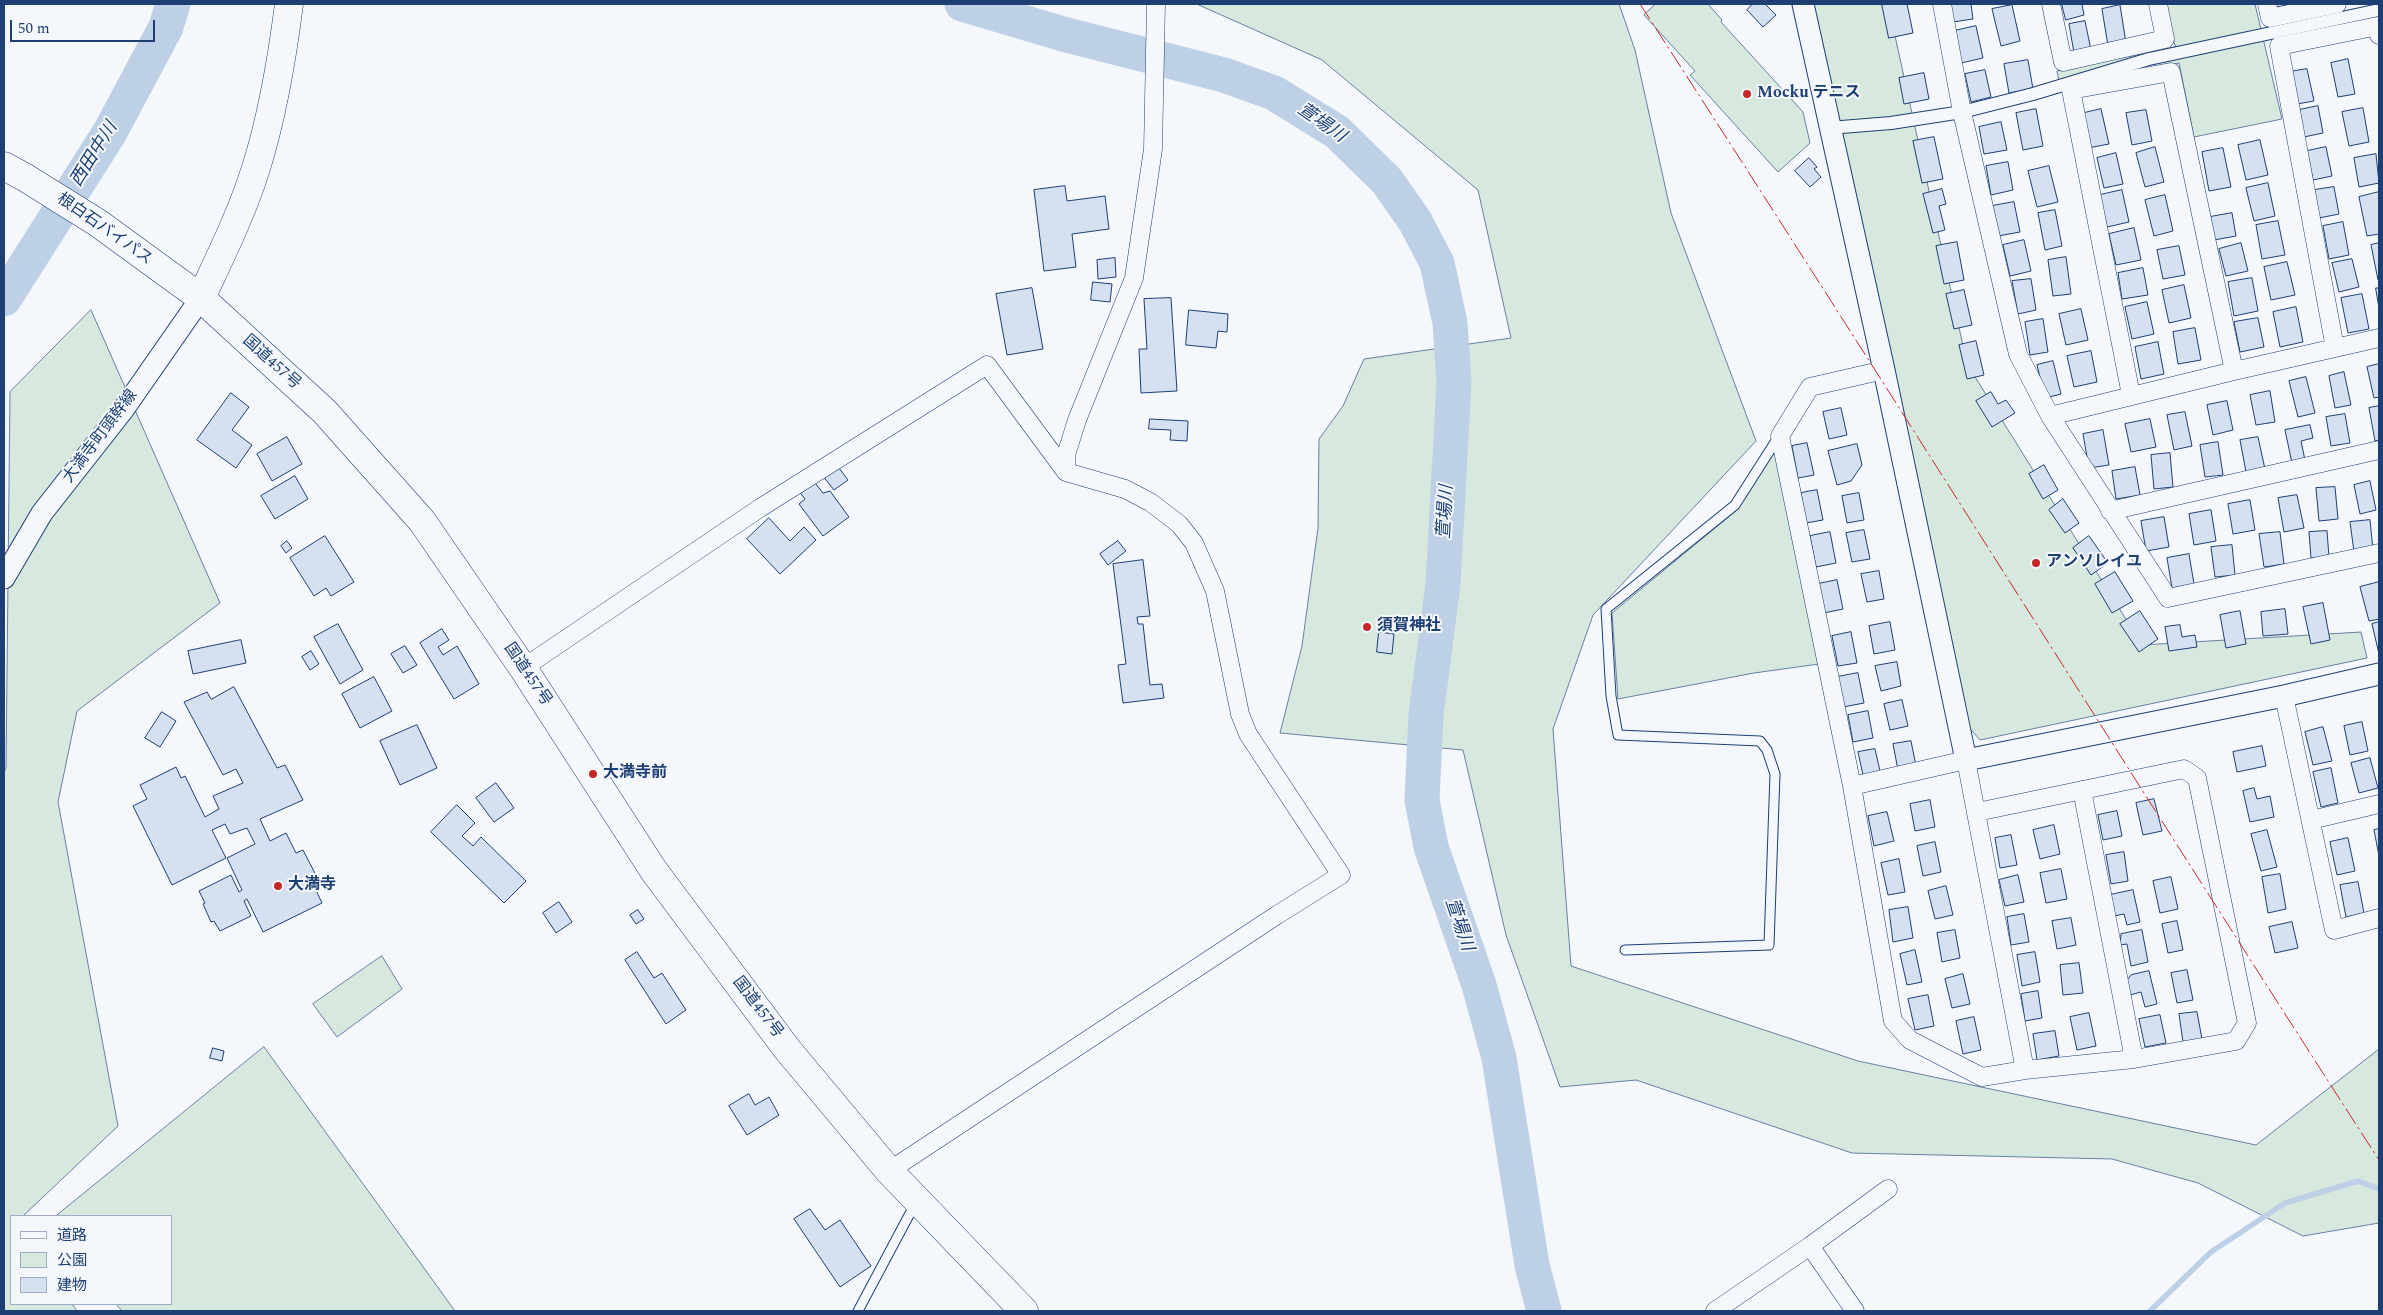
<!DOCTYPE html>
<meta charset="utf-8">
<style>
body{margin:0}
#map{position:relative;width:2383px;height:1315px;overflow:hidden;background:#f4f7fb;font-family:Spectral,"Noto Sans JP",serif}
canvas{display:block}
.frame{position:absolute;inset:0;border:5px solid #1d3f73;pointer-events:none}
.legend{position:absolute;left:10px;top:1215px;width:162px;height:90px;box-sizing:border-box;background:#f4f7fb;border:1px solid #9eadc5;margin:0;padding:6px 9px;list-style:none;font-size:15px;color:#1d3f73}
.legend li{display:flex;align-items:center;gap:10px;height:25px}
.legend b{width:25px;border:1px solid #9eadc5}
.scale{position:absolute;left:10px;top:20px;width:145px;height:22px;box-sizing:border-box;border:2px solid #1d3f73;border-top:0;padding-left:6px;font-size:15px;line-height:18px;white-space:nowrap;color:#1d3f73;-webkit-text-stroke:4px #f4f7fb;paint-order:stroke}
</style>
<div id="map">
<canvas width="2383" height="1315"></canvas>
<div class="frame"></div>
<ul class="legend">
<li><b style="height:6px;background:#f4f7fb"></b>道路</li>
<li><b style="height:14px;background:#d7e8df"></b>公園</li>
<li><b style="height:14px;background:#d5e0f0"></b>建物</li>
</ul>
<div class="scale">50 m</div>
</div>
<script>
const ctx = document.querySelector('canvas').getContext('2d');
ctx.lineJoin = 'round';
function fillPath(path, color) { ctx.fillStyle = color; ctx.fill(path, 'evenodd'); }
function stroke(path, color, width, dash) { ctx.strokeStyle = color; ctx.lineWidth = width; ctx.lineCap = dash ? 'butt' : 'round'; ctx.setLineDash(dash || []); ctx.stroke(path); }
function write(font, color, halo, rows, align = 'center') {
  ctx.font = font + ' Spectral,"Noto Sans JP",serif'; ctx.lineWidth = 4; ctx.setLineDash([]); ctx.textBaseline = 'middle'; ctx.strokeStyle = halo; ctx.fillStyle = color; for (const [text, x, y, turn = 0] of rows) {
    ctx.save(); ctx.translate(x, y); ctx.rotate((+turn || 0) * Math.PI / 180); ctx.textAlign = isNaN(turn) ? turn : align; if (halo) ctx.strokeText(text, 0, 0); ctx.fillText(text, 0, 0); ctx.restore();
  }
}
const green = new Path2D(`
 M1197 4H1619L1635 50 1671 213 1756 441 1593 615 1553 729 1571 966 1858 1061 2256 1145 2379 1049V1223L2303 1236 2198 1183 2112 1159 1852 1153 1636 1080 1560 1087 1506 935 1463 750 1280 733 1302 646 1318 528 1319 439 1343 406 1364 359 1511 338 1478 190 1322 60Z
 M1656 4H1708L1722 20 1721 22 1803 112 1810 143 1778 172 1690 75 1695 71 1644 15Z
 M1813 4H1888L1967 364 2142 645 2361 632 2367 658 1980 740 1965 723Z
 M2165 4H2255L2282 119 2194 137 2179 63 2061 90 2057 71 2175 47Z
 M91 310 220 603 77 711 58 802 118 1126 23 1216H11V1304H72L77 1311H4V772L6 768 10 392Z
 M1775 450 1819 664 1754 673 1618 699 1612 613 1737 510Z
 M382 956 402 989 337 1037 313 1004Z
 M264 1047 455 1311H122L116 1304H171V1216H56Z`);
fillPath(green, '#d7e8df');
stroke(green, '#687fa3', 1);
stroke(new Path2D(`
 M2150 1311 2211 1252 2285 1203 2358 1181 2379 1189`), '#bed0e5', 5.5);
stroke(new Path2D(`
 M962 4 1063 34 1224 75 1274 93 1337 132 1387 181 1415 221 1437 263 1450 323 1454 382 1443 584 1426 715 1422 800 1431 847 1479 985 1499 1058 1532 1265 1544 1311
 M4 299 110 132 166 27 173 4`), '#bed0e5', 35);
const building = new Path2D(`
 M1753 4H1765L1776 15 1763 27 1747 10Z
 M1882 4H1907L1913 33 1889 38Z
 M1950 4H1971L1973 19 1953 22Z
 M2062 4H2082L2084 15 2066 20Z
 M2277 4H2294L2277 7Z
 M2012 5 2020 41 2001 46 1992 9Z
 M2120 5 2126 43 2108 46 2102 9Z
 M2085 21 2091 50 2074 53 2069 24Z
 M1976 26 1983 58 1961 63 1954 31Z
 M2348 59 2355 94 2338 97 2331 63Z
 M2028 60 2033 89 2009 93 2004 64Z
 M2307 69 2314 101 2297 104 2289 72Z
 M1985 70 1991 97 1971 102 1965 74Z
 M1924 73 1929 99 1904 104 1899 78Z
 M2318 106 2323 133 2304 137 2299 110Z
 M2363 108 2369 142 2349 146 2342 112Z
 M2036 109 2043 146 2023 150 2016 113Z
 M2101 109 2109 144 2088 148 2080 114Z
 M2146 110 2152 141 2132 145 2126 113Z
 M2001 122 2007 150 1984 154 1979 127Z
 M1934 137 1943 179 1922 183 1913 141Z
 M2260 140 2268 175 2246 180 2238 145Z
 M2155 147 2164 182 2145 187 2136 153Z
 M2326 147 2332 176 2313 180 2307 151Z
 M2223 148 2231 187 2209 191 2202 152Z
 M2116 153 2123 184 2104 188 2097 158Z
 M2376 154 2379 183 2359 187 2354 158Z
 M1809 158 1817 167 1814 169 1821 177 1810 187 1795 171Z
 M2008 162 2013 190 1991 195 1986 166Z
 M2049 166 2058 202 2037 207 2028 171Z
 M2268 183 2275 216 2254 221 2246 188Z
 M1065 186 1067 201 1105 196 1109 229 1072 234 1076 267 1044 271 1034 190Z
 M2334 187 2339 214 2319 218 2314 190Z
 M1942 189 1946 204 1939 206 1945 230 1933 233 1923 194Z
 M2122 190 2129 222 2107 227 2100 195Z
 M2379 192V234L2367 236 2359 197Z
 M2165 195 2173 231 2154 236 2145 200Z
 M2014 202 2020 232 1998 236 1992 206Z
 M2055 210 2062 246 2045 250 2038 213Z
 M2232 213 2236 236 2214 240 2210 217Z
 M2278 221 2285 255 2262 259 2256 225Z
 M2343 222 2349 255 2329 259 2323 226Z
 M2134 228 2141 260 2116 265 2109 234Z
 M2024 240 2031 271 2010 276 2003 245Z
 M1957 242 1964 280 1944 284 1936 246Z
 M2241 243 2248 271 2226 276 2219 249Z
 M2379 243V280H2378L2371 245Z
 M2179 246 2185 275 2163 279 2157 250Z
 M2066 257 2071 294 2053 296 2048 260Z
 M1115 258 1116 277 1098 279 1097 260Z
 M2352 259 2359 287 2339 292 2332 263Z
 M2287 262 2295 295 2271 300 2264 267Z
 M2143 268 2148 295 2122 299 2118 273Z
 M2252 278 2258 311 2234 316 2228 282Z
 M2031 279 2036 310 2018 314 2012 281Z
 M1093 282 1112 284 1110 302 1091 300Z
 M2184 285 2191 318 2169 323 2162 290Z
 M1032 288 1043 349 1007 355 996 294Z
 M2376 288H2379V308Z
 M1964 290 1972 325 1954 329 1946 294Z
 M2362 294 2369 329 2348 333 2341 298Z
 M1171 298 1177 391 1141 393 1139 349H1147L1144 299Z
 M2147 302 2154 334 2132 339 2125 307Z
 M2296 307 2303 342 2280 347 2273 312Z
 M2081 309 2088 340 2066 345 2059 314Z
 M1189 310 1228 314 1227 332 1218 331 1216 348 1186 345Z
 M2258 318 2264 347 2240 352 2234 322Z
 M2043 319 2048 352 2030 355 2025 322Z
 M2195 328 2201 360 2178 364 2173 332Z
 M1976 341 1984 375 1967 379 1959 345Z
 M2158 342 2164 374 2141 379 2135 347Z
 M2091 351 2097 382 2074 387 2067 356Z
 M2053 361 2061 394 2045 398 2037 365Z
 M2379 364V397L2374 398 2367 367Z
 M2344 372 2351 405 2335 408 2329 376Z
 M2306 377 2315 413 2298 417 2289 381Z
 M2270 391 2275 422 2256 425 2250 395Z
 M1991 392 1998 404 2006 400 2015 413 1992 427 1976 401Z
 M231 393 249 407 232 430 252 445 236 468 197 440Z
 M2227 401 2233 430 2213 435 2207 405Z
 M2379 406V440L2375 441 2369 408Z
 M1841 408 1847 435 1829 439 1823 412Z
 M2185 412 2192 446 2174 450 2167 415Z
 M2345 414 2350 443 2331 446 2326 417Z
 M1150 419 1188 421 1187 441 1170 440 1171 430 1149 429Z
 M2150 419 2156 447 2131 452 2125 424Z
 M2310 425 2313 438 2301 441 2305 460 2292 463 2285 430Z
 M2103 430 2109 465 2089 468 2083 434Z
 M287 437 302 464 272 481 257 454Z
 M2258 437 2265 469 2246 472 2240 440Z
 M2218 442 2223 475 2205 477 2200 445Z
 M1807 443 1814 475 1798 478 1792 446Z
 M1857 444 1862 465 1851 481 1837 485 1828 451Z
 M2170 453 2173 487 2154 489 2151 455Z
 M836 464 848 480 834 490 822 475Z
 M2044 465 2058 490 2043 499 2029 474Z
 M2135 467 2140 495 2116 499 2112 471Z
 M295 476 308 499 275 519 261 496Z
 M812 479 823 493 830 491 849 517 823 536 799 504 805 499 798 490Z
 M2370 481 2376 510 2360 514 2354 485Z
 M2335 487 2338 519 2319 521 2316 488Z
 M1817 490 1823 520 1806 523 1801 493Z
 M1859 493 1864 520 1847 523 1842 496Z
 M2297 495 2304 528 2284 532 2278 498Z
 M2063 499 2079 523 2065 533 2049 510Z
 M2250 500 2255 530 2233 534 2228 504Z
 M2211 510 2216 541 2194 545 2189 514Z
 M2164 517 2169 547 2146 551 2141 521Z
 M769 518 790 541 804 527 816 540 780 574 747 539Z
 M2370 520 2373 550 2354 552 2350 522Z
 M1864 530 1870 559 1852 562 1846 533Z
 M2327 531 2329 557 2311 558 2309 532Z
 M1830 532 1836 563 1816 567 1810 536Z
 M2280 532 2284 564 2264 567 2259 534Z
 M325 536 354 582 331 596 326 588 314 596 290 558Z
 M2089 536 2108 563 2091 575 2073 548Z
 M287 541 292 548 286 553 281 546Z
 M1118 541 1126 551 1108 565 1100 554Z
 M2232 545 2235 575 2215 577 2211 547Z
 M2189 554 2194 584 2172 588 2167 558Z
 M1143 560 1150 616 1137 617 1138 624H1143L1150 685 1162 684 1164 698 1123 703 1118 665 1126 664 1113 564Z
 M1879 571 1884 599 1867 602 1861 574Z
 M2115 572 2133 601 2112 613 2095 584Z
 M1837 580 1843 609 1824 613 1818 584Z
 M2379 582V619L2369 621 2360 587Z
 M2323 603 2330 640 2311 644 2303 607Z
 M2285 609 2288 634 2263 636 2261 612Z
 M2140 611 2158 639 2139 652 2120 624Z
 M2240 611 2246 644 2226 648 2220 615Z
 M1890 622 1895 650 1874 654 1869 626Z
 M2379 622V654L2372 624Z
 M338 624 363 670 340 684 314 637Z
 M2180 625 2182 637 2195 635 2197 647 2169 651 2165 627Z
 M442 629 449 640 438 647 443 655 457 646 479 684 454 699 420 643Z
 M1379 632 1394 634 1392 654 1377 652Z
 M1851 632 1857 663 1838 666 1832 636Z
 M241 640 246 663 193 674 188 651Z
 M405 646 417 665 403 673 391 654Z
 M311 651 319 664 310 670 302 657Z
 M1897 662 1901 686 1881 691 1875 666Z
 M1858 673 1864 703 1843 707 1837 677Z
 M374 677 392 711 360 728 342 694Z
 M234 687 277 768 285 765 303 800 260 819 270 841 286 833 296 853 303 850 319 881 313 884 322 903 263 932 247 899 244 901 251 916 220 931 214 921 211 922 203 904 205 903 199 891 231 875 239 892 242 890 227 858 255 844 247 828 230 834 225 824 212 830 226 858 172 885 133 806 147 799 140 785 176 767 181 778 185 776 205 817 219 809 213 796 243 783 236 769 223 775 184 702 207 692 211 699Z
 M1902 700 1908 726 1890 730 1884 704Z
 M1868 711 1873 738 1853 742 1848 715Z
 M162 712 176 721 160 747 145 738Z
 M2362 722 2368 751 2350 755 2344 726Z
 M417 725 437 768 400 785 380 741Z
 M2323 727 2332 761 2313 765 2305 732Z
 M1911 741 1916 766 1898 770 1893 744Z
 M2262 746 2266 766 2237 772 2233 752Z
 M1875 749 1880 771 1863 775 1858 752Z
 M2370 758 2378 788 2359 793 2351 763Z
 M2331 768 2338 803 2321 807 2313 772Z
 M496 783 514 808 494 822 476 798Z
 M2254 788 2257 799 2270 796 2274 817 2250 822 2243 791Z
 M2154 799 2162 831 2143 835 2136 803Z
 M1930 800 1935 827 1915 831 1910 804Z
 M457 805 475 823 462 836 473 846 481 837 526 881 504 903 431 832Z
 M2117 811 2122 836 2103 840 2098 815Z
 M1887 812 1894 841 1874 846 1868 816Z
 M2054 825 2060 854 2040 859 2033 830Z
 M2379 829V856L2374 830Z
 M2267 830 2277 867 2261 871 2251 834Z
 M2011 835 2017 865 2000 868 1995 838Z
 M2348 838 2355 871 2337 875 2330 842Z
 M1935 842 1941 872 1923 876 1917 846Z
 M2124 852 2128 881 2111 884 2106 855Z
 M1899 859 1905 892 1888 895 1881 863Z
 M2061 869 2067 899 2046 903 2040 873Z
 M2280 874 2286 909 2268 913 2262 877Z
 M2018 875 2024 902 2005 906 1999 880Z
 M2171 877 2178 909 2160 913 2153 881Z
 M2358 882 2364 913 2346 917 2340 885Z
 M1946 886 1953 915 1935 919 1928 891Z
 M2133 890 2140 922 2127 925 2124 914 2114 916 2110 895Z
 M559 902 572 922 556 933 543 913Z
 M1908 907 1913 938 1893 942 1889 910Z
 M638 910 644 919 636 924 630 915Z
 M2024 914 2029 942 2011 945 2007 917Z
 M2071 918 2076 945 2057 949 2052 921Z
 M2177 921 2183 950 2168 953 2162 924Z
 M2292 922 2298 948 2275 953 2269 927Z
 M1955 930 1960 958 1942 962 1937 933Z
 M2142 930 2148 962 2131 966 2127 944 2120 945 2121 934Z
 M1915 950 1922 982 1907 985 1900 954Z
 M637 952 654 978 662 973 686 1010 666 1024 625 960Z
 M2035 952 2040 982 2022 986 2017 955Z
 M2079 963 2083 993 2063 995 2060 965Z
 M2187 970 2193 1000 2177 1003 2171 973Z
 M2149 971 2157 1004 2145 1007 2141 992 2130 995 2127 980 2131 975Z
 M1963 974 1970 1004 1952 1008 1945 979Z
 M2038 991 2042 1018 2025 1021 2021 994Z
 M1928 995 1934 1026 1915 1030 1908 999Z
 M2197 1012 2202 1039 2183 1042 2179 1014Z
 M2089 1013 2096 1046 2077 1050 2070 1017Z
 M2160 1015 2166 1043 2145 1047 2139 1019Z
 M1974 1017 1981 1050 1963 1054 1956 1021Z
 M2055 1031 2059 1056 2037 1060 2033 1034Z
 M213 1048 224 1051 222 1061 210 1058Z
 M749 1094 755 1105 769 1097 779 1115 747 1135 729 1106Z
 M810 1209 825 1230 840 1220 871 1266 840 1287 794 1219Z`);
fillPath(building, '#d5e0f0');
stroke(building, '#1d3f73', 1);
const service = new Path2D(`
 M1625 950 1769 945 1775 774 1767 750 1760 741 1618 735 1611 696 1606 609 1735 505 1779 436
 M858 1311 916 1202`);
const pedestrian = new Path2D(`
 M1829 128 1891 123 1962 112 2033 94 2149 59 2379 10`);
const minor = new Path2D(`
 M1942 4 1962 112 2018 354 2050 416 2168 598 2379 553
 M2051 4 2063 62 2165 39 2158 4
 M2267 4 2270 18 2337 4
 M2335 348 2279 46 2378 26 2379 35
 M1884 370 1810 387 1780 436 1852 786 1893 1021 1910 1040 1982 1077 2025 1070 2134 1059 2236 1041 2247 1023 2197 778 2184 769 1977 812
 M2131 395 2071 90 2171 72 2234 371
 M2050 416 2234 371 2379 338
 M1066 472V455L1077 420 1134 278 1153 149 1156 4
 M2110 511 2379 450
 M523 668 760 508 987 365 1066 472 1125 489 1150 502 1179 524 1194 543 1215 591 1240 714 1248 734 1341 875 1277 915 889 1171
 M2284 696 2334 930 2379 918
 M1852 786 1966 760 2025 1070
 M2082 790 2134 1059
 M2311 820 2379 804
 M1810 1246 1855 1311
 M1715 1311 1810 1246 1888 1189`);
const tertiary = new Path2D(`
 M1803 4 1884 370 1966 760 2284 696 2379 674
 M4 578 42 513 123 410 201 298`);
const trunk = new Path2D(`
 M4 166 26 178 98 223 201 298 325 412 422 521 523 668 654 871 787 1049 889 1171 1024 1311
 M201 298C221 255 242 213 256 168 273 114 282 59 289 4`);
stroke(service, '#1d3f73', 11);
stroke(pedestrian, '#1d3f73', 14);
stroke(minor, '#1d3f73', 19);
stroke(tertiary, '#1d3f73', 23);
stroke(trunk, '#1d3f73', 29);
stroke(service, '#f4f7fb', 9);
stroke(pedestrian, '#f4f7fb', 12);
stroke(minor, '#f4f7fb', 18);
stroke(tertiary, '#f4f7fb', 21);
stroke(trunk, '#f4f7fb', 28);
stroke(new Path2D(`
 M1640 4C1889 388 2131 776 2379 1160`), '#c62828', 1, [18, 4, 2.5, 4]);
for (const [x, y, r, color] of [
 [1747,94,5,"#c62828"],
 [2036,563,5,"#c62828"],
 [1367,627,5,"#c62828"],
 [593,774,5,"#c62828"],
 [278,886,5,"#c62828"]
]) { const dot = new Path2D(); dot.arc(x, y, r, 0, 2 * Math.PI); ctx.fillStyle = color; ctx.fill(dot); stroke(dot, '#f4f7fb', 2); }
write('bold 16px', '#1d3f73', '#f4f7fb', [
 ["Mocku テニス",1757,94],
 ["アンソレイユ",2046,563],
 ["須賀神社",1377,627],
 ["大満寺前",603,774],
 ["大満寺",288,886]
], 'left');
write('16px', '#1d3f73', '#f4f7fb', [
 ["根白石バイパス",104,230,35],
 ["国道457号",271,363,42],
 ["大満寺町頭幹線",101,437,-53],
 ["国道457号",527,675,56],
 ["国道457号",757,1008,53]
]);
write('italic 18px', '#1d3f73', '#f4f7fb', [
 ["萱場川",1321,124,35],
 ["西田中川",95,155,-58],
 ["萱場川",1447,512,-87],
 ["萱場川",1458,925,71]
]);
</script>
